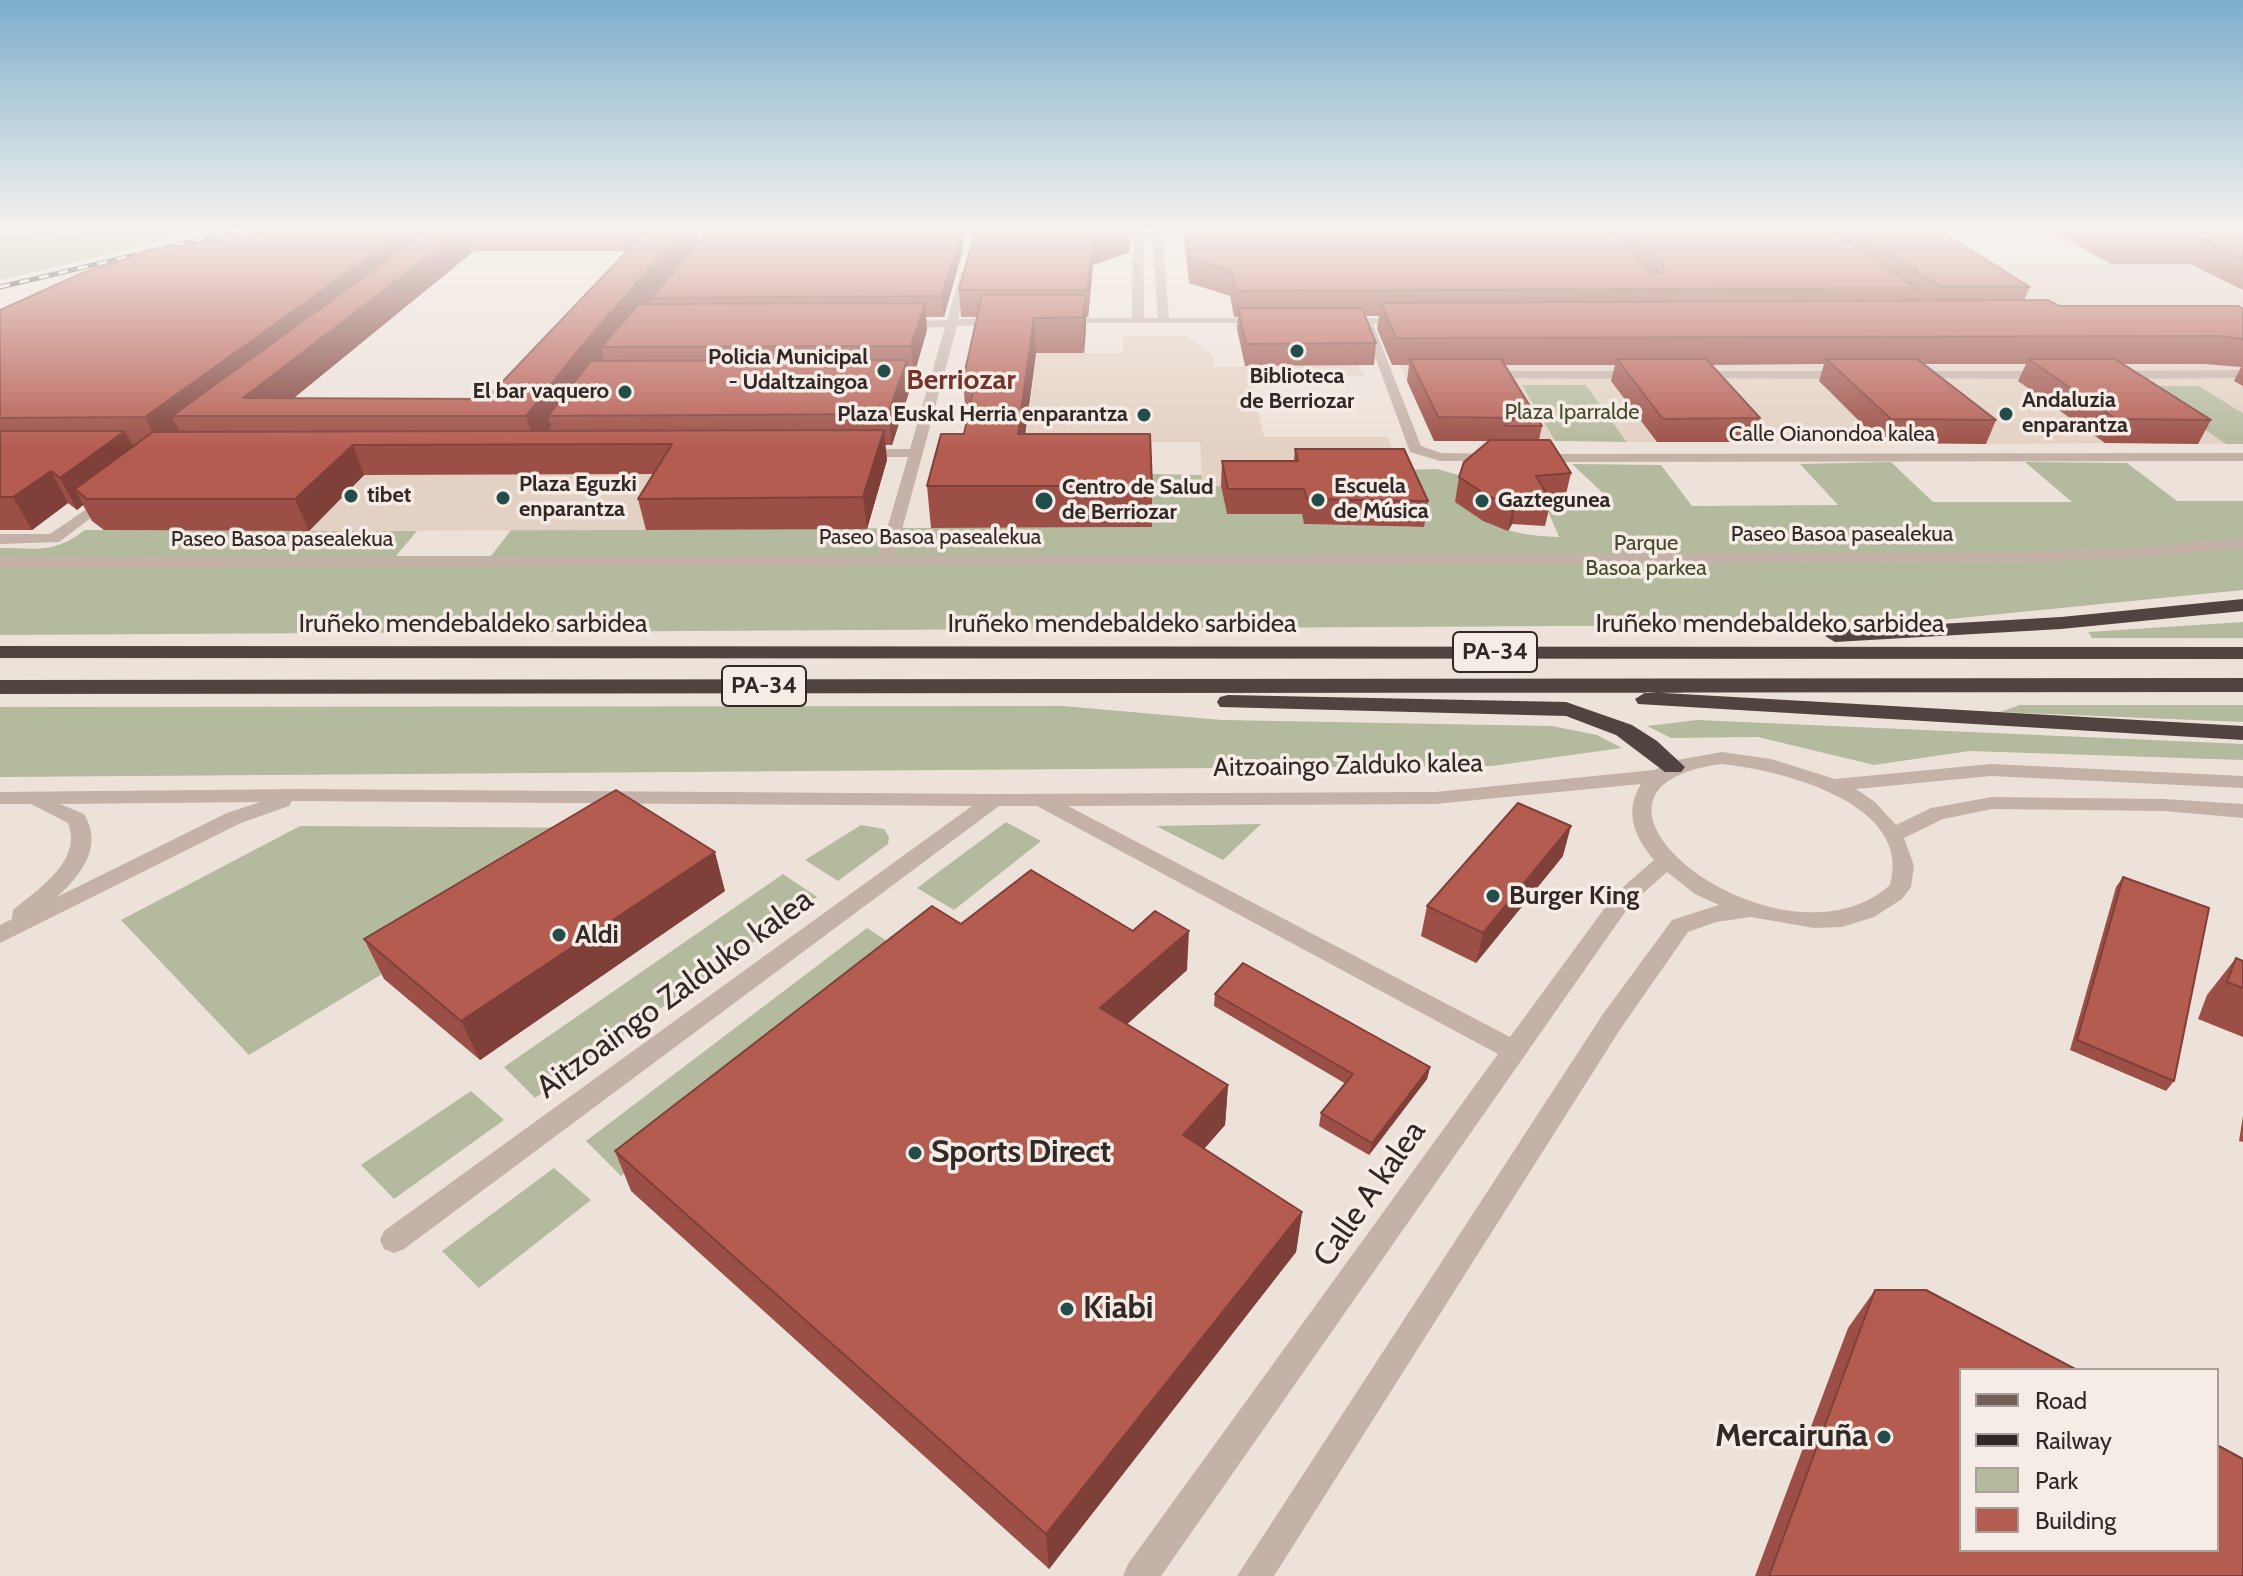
<!DOCTYPE html>
<meta charset="utf-8">
<style>
body{margin:0}
#map{position:relative;width:2243px;height:1576px;overflow:hidden;background:#ede2da;font-family:Cabin,sans-serif}
canvas{display:block}
.legend{position:absolute;left:1959px;top:1368px;width:260px;height:184px;box-sizing:border-box;background:#f6ece6;border:2px solid #a89e9a;margin:0;padding:10px 14px;list-style:none;font-size:24px;color:#322927}
.legend li{display:flex;align-items:center;gap:16px;height:40px}
.legend b{width:40px;border:2px solid #a89e9a}
</style>
<div id="map">
<canvas width="2243" height="1576"></canvas>
<ul class="legend">
<li><b style="height:10px;background:#725f5a"></b>Road</li>
<li><b style="height:10px;background:#322927"></b>Railway</li>
<li><b style="height:22px;background:#b4ba9d"></b>Park</li>
<li><b style="height:22px;background:#b55c51"></b>Building</li>
</ul>
</div>
<script>
const ctx = document.querySelector('canvas').getContext('2d');
ctx.lineJoin = 'round';
function fillPath(path, color) { ctx.fillStyle = color; ctx.fill(path, 'evenodd'); }
function stroke(path, color, width, dash) { ctx.strokeStyle = color; ctx.lineWidth = width; ctx.lineCap = dash ? 'butt' : 'round'; ctx.setLineDash(dash || []); ctx.stroke(path); }
function write(font, color, halo, rows, align = 'center') {
  ctx.font = font + ' Cabin,sans-serif'; ctx.lineWidth = 7; ctx.setLineDash([]); ctx.textBaseline = 'middle'; ctx.strokeStyle = halo; ctx.fillStyle = color; for (const [text, x, y, turn = 0] of rows) {
    ctx.save(); ctx.translate(x, y); ctx.rotate((+turn || 0) * Math.PI / 180); ctx.textAlign = isNaN(turn) ? turn : align; if (halo) ctx.strokeText(text, 0, 0); ctx.fillText(text, 0, 0); ctx.restore();
  }
}
fillPath(new Path2D(`
 M201 232 0 280V233Z
 M1521 385H1586L1627 442 1555 441Z
 M2138 386H2199L2243 413V444H2226Z
 M1891 462 1933 502H2072L2025 462 2127 463 2177 501H2243V590L1940 620 1733 625 0 635V548C38 548 53 554 85 530L417 531 396 556H491L511 530 1151 527 1150 474 1202 475V486H1221L1227 514H1302L1305 524 1418 527 1399 470 1437 469 1469 478 1460 504C1489 529 1521 536 1559 537L1545 504 1605 501V495L1572 464 1661 465 1692 506 1838 505 1800 464Z
 M2243 622V638H2092L2088 632Z
 M2020 705H2243V722L2000 712Z
 M1063 706 1222 720 1552 726 1597 735 1622 748 1492 766 0 777V707Z
 M1697 720 2243 744V760L1969 751 1874 765 1758 737 1671 738 1647 726Z
 M1006 822 1041 841 954 910 917 888Z
 M1261 824 1223 860 1156 826Z
 M861 825 884 829 889 837 888 844 838 881 805 860Z
 M300 826 622 828 249 1055 121 920Z
 M783 874 817 897 535 1098 504 1067Z
 M867 928 904 952 621 1176 586 1141Z
 M471 1091 504 1120 394 1199 361 1165Z
 M554 1168 591 1200 479 1288 442 1251Z`), '#b4ba9d');
fillPath(new Path2D(`
 M1859 238H1956L1997 264H2190L2243 291V312H2025Z
 M1123 336H1187L1214 357V367L1358 365 1365 376 1250 375 1264 437H1388L1399 470 1295 485 1202 486 1200 442H1026L1036 353H1123Z
 M2243 364V413L2199 386H2140L2226 444H2198L2109 385H2024L2105 443 1985 444 1913 385 1823 386 1881 443 1752 442 1703 385 1657 442H1627L1586 385H1522L1555 441H1532L1409 385 1400 365Z
 M375 464 684 466 646 530 309 531Z`), '#e3d1c3');
fillPath(new Path2D(`
 M1157 230 1162 233 1169 318H1264L1268 319V323H1056V319L1060 318H1132L1133 239 1128 234 1133 231 1143 238 1144 318H1158L1152 233Z
 M936 233H975L980 236 975 239 933 238Z
 M966 269 971 272 958 319 1004 318 1010 321 1004 324 957 326 895 556 2024 552 2135 548 2243 538V548L2135 558 2024 562 0 568V558L879 556 908 457H860L853 453 860 449H910L945 327 900 328 894 325 900 322 947 320 961 272Z
 M1340 318 1408 319V323L1404 324H1373L1421 446 1441 453 1496 454 1503 458 1501 461H1440L1410 452 1363 324 1336 323V319Z
 M2243 370V378L2115 379 2109 375 2115 371Z
 M1487 371H1639L1645 375 1639 379 1483 378V372Z
 M1695 371H1847L1853 375 1847 379 1691 378V372Z
 M1911 371H2047L2053 375 2047 379 1907 378V372Z
 M2243 453V461L1536 462 1529 458 1536 454Z
 M107 495 114 499 112 502 59 542 0 544V534H50Z
 M1722 752 1771 759 1835 779 1991 764 2243 776V788L1991 776 1856 789 1875 802 1896 825 1931 808 1992 797 2164 799 2243 804V818L2164 811 1992 809 1943 819 1904 838 1914 866 1911 887 1902 899 1874 917 1842 927 1814 928 1751 917 1716 922 1688 932 1621 1028 1274 1576H1237L1603 1014 1672 920 1719 905 1695 894 1667 872 1631 904 1609 935 1161 1576H1123L1128 1564 1498 1054 1037 806H999L404 1249 394 1253 384 1249 380 1240 384 1231 972 806 292 801 289 806 241 823 0 943V925L12 919 13 910C38 889 83 861 68 823L31 804H0V792L301 789 994 794 1435 792 1654 770 1677 760ZM1722 764C1779 770 1914 802 1890 885 1780 983 1530 788 1722 764ZM1641 784C1624 812 1634 836 1654 860L1615 894 1510 1037 1068 806 1435 804ZM260 802 227 813 57 897C81 875 104 846 84 814L60 804Z`), '#c4b1a8');
fillPath(new Path2D(`
 M1112 229 1141 232 1171 229 1141 238Z`), '#725f5a');
fillPath(new Path2D(`
 M2243 599V611L2061 629 1835 642 1825 636 1835 630 2061 617Z
 M0 646 2243 647V659L0 658Z
 M2243 678V692L0 694V680Z
 M1646 692 2243 726V740L1638 704 1635 699Z
 M1228 695 1566 702 1632 725 1657 741 1685 767 1681 772H1665L1616 735 1566 716 1220 707 1217 702 1220 697Z`), '#51433f');
const rail = new Path2D(`
 M0 287 245 229`);
stroke(rail, '#322927', 5);
stroke(rail, '#f6ece6', 3, [10]);
fillPath(new Path2D(`
 M285 229H954L955 232 963 249 944 317H926L927 330 914 375H908L910 389 892 445H885L887 460 867 529 646 530 638 499 653 474 364 475 309 531 104 530 92 521 83 505 77 510 68 503 32 530H0V310ZM696 231H707L698 241ZM474 251H626L486 399 293 398Z
 M1126 229H1130V252L1093 265 1088 317H1086L1084 353H1036L1025 434 1152 486V527L931 528 927 486 964 434 967 418H966L963 380 977 317H961L959 290Z
 M1183 229H1937L2030 287 2024 300 2243 339V386L2234 381 2241 367 2205 364H2123L2211 420 2198 444 2105 443 2018 381 2026 364H1924L1996 420 1986 444 1881 443 1819 381 1824 364 1712 365 1760 418 1752 442H1657L1611 381 1615 365H1505L1542 426 1539 440 1571 473 1565 498 1550 499 1551 501 1545 526 1512 524 1508 531 1483 521 1455 502 1459 477 1488 441H1434L1407 381 1409 365H1392L1377 329 1379 316H1366L1376 343 1374 365 1245 366 1237 329 1238 317H1234L1230 296 1189 283Z
 M2049 229H2243V290L2190 264H2111L2049 230Z
 M1295 449 1428 501 1424 527 1304 524 1302 514H1227L1221 486 1222 461H1294Z
 M1563 856 1476 963 1421 936 1427 906Z
 M2123 877 2174 1081 2166 1091 2070 1050 2116 887Z
 M725 891 480 1060 384 979 364 939Z
 M961 924 1187 970 1127 1024 1228 1085 1225 1125 1204 1149 1302 1212 1296 1252 1049 1569 631 1191 615 1151Z
 M2236 958 2243 961V1037L2198 1019 2207 995Z
 M1215 994 1430 1067 1427 1079 1369 1155 1319 1126 1321 1113 1346 1084 1214 1006Z
 M2243 1116V1142L2239 1141Z
 M1875 1290 2243 1576H1755L1848 1328Z`), '#9c4f46');
fillPath(new Path2D(`
 M408 229H424L429 243 172 416 180 433 160 448 145 417Z
 M464 229H467L474 251 272 416 243 398Z
 M684 229H696L699 242 651 298V300L612 347H601L604 357 587 378 548 416 551 426 538 444H535L526 416 579 349Z
 M1126 229H1130V252L1093 265 1088 317 1087 290 1093 240Z
 M962 230 963 249 944 317 942 296Z
 M1086 295V330L1084 353 1083 317Z
 M925 303 927 330 914 375 911 346Z
 M1034 318 1036 353 1020 474 1018 434Z
 M907 360 910 389 892 445 888 414Z
 M884 430 887 460 867 529 863 497Z
 M125 431 141 462 75 489 83 505 77 510 60 478Z
 M353 445 364 475 309 531 295 499Z
 M51 471 68 503 32 530 13 497Z
 M1517 499 1512 524 1508 531 1513 505Z
 M1571 826 1563 856 1476 963 1483 933Z
 M715 852 725 891 480 1060 461 1021Z
 M1189 931 1187 970 1101 1048 1100 1008Z
 M1430 1067 1427 1079 1369 1155 1372 1143Z
 M1228 1085 1225 1125 1181 1175 1183 1135Z
 M1302 1212 1296 1252 1049 1569 1046 1534Z`), '#7f4039');
const building = new Path2D(`
 M285 229H408L145 417 0 418V310L82 273 150 251Z
 M430 229H464L243 398 486 399 648 229H684L579 349 526 416H172Z
 M709 229H953L952 233 962 230 942 296 651 298Z
 M976 229H1126L1093 240 1087 290H959Z
 M1186 229H1608L1651 272H1664L1663 264 1626 229H1831L1916 288 1236 291 1231 271 1190 258Z
 M1853 229H1937L2030 287H1940Z
 M2101 229H2243V259L2203 239H2123Z
 M982 295H1086L1083 317 1034 318 1018 434H1150L1152 486H927L941 434H964L975 380H963Z
 M2048 300 2059 306H2238L2243 309V339L2219 336 1396 338 1381 303Z
 M925 303 911 346 601 347 639 304Z
 M1238 308H1362L1376 343 1246 344Z
 M1410 359H1501L1542 426H1505L1515 418 1438 417Z
 M1617 359H1706L1760 418 1663 419Z
 M1826 359H1917L1996 420 1891 419Z
 M2028 359H2115L2211 420 2116 419Z
 M907 360 888 414 548 416 591 361Z
 M884 430 863 497 638 499 672 444 353 445 295 499H87L75 489 153 432Z
 M0 431H125L60 478 51 471 13 497H0Z
 M1490 440H1550L1571 473 1536 476 1551 501 1517 499 1513 505 1488 496 1459 477 1464 462Z
 M1295 449H1404L1428 501 1307 499 1304 489H1228L1222 461H1298Z
 M616 790 715 852 461 1021 364 939Z
 M1518 803 1571 826 1483 933 1427 906Z
 M1031 870 1133 931 1155 911 1189 931 1100 1008 1228 1085 1183 1135 1302 1212 1046 1534 615 1151 932 906 961 924Z
 M2123 877 2209 908 2174 1081 2077 1040Z
 M2236 958 2243 961V988L2227 982Z
 M1243 963 1430 1067 1372 1143 1321 1113 1353 1074 1215 994Z
 M1875 1290H1926L2077 1370H1961V1550H2217V1445L2243 1459V1576H1769Z`);
fillPath(building, '#b55c51');
stroke(building, '#7f4039', 2);
const sky = ctx.createLinearGradient(0, 0, 0, 449);
sky.addColorStop(0, '#7daecc');
sky.addColorStop(0.51, '#f7f2ee');
sky.addColorStop(1, '#f7f2ee00');
ctx.fillStyle = sky;
ctx.fillRect(0, 0, 2243, 449);
for (const [x, y, r, color] of [
 [1297,351,8,"#234d4b"],
 [884,371,8,"#234d4b"],
 [625,392,8,"#234d4b"],
 [2006,414,8,"#234d4b"],
 [1144,415,8,"#234d4b"],
 [351,496,8,"#234d4b"],
 [503,498,8,"#234d4b"],
 [1318,500,8,"#234d4b"],
 [1044,501,10,"#234d4b"],
 [1482,501,8,"#234d4b"],
 [1493,896,8,"#234d4b"],
 [559,935,8,"#234d4b"],
 [915,1153,8,"#234d4b"],
 [1067,1309,8,"#234d4b"],
 [1884,1437,8,"#234d4b"]
]) { const dot = new Path2D(); dot.arc(x, y, r, 0, 2 * Math.PI); ctx.fillStyle = color; ctx.fill(dot); stroke(dot, '#f6ece6', 3); }
write('bold 22px', '#322927', '#f6ece6', [
 ["Policia Municipal",868,358,"right"],
 ["- Udaltzaingoa",868,383,"right"],
 ["Biblioteca",1297,377,"center"],
 ["de Berriozar",1297,402,"center"],
 ["El bar vaquero",609,392,"right"],
 ["Andaluzia",2022,401],
 ["enparantza",2022,426],
 ["Plaza Euskal Herria enparantza",1128,415,"right"],
 ["Plaza Eguzki",519,485],
 ["enparantza",519,510],
 ["Escuela",1334,487],
 ["de Música",1334,512],
 ["Centro de Salud",1062,488],
 ["de Berriozar",1062,513],
 ["tibet",367,496],
 ["Gaztegunea",1498,501]
], 'left');
write('22px', '#454c2e', '#f6ece6', [
 ["Plaza Iparralde",1572,413],
 ["Parque",1646,544],
 ["Basoa parkea",1646,569]
]);
write('22px', '#322927', '#f6ece6', [
 ["Calle Oianondoa kalea",1832,435],
 ["Paseo Basoa pasealekua",1842,535],
 ["Paseo Basoa pasealekua",930,538],
 ["Paseo Basoa pasealekua",282,540]
]);
for (const [x, y, w] of [
 [1495,652,84],
 [764,686,84]
]) { const box = new Path2D(); box.roundRect(x - w / 2, y - 20, w, 40, 6); ctx.fillStyle = '#f6ece6'; ctx.fill(box); stroke(box, '#322927', 2); }
write('bold 24px', '#322927', null, [
 ["PA-34",1495,652],
 ["PA-34",764,686]
]);
write('26px', '#322927', '#f6ece6', [
 ["Iruñeko mendebaldeko sarbidea",473,624],
 ["Iruñeko mendebaldeko sarbidea",1122,624],
 ["Iruñeko mendebaldeko sarbidea",1770,624],
 ["Aitzoaingo Zalduko kalea",1348,766,-1]
]);
write('bold 26px', '#322927', '#f6ece6', [
 ["Burger King",1509,896],
 ["Aldi",575,935]
], 'left');
write('bold 28px', '#76332b', '#f6ece6', [
 ["Berriozar",961,381]
]);
write('32px', '#322927', '#f6ece6', [
 ["Aitzoaingo Zalduko kalea",675,994,-36],
 ["Calle A kalea",1370,1194,-55]
]);
write('bold 32px', '#322927', '#f6ece6', [
 ["Sports Direct",931,1153],
 ["Kiabi",1083,1309],
 ["Mercairuña",1868,1437,"right"]
], 'left');
</script>
